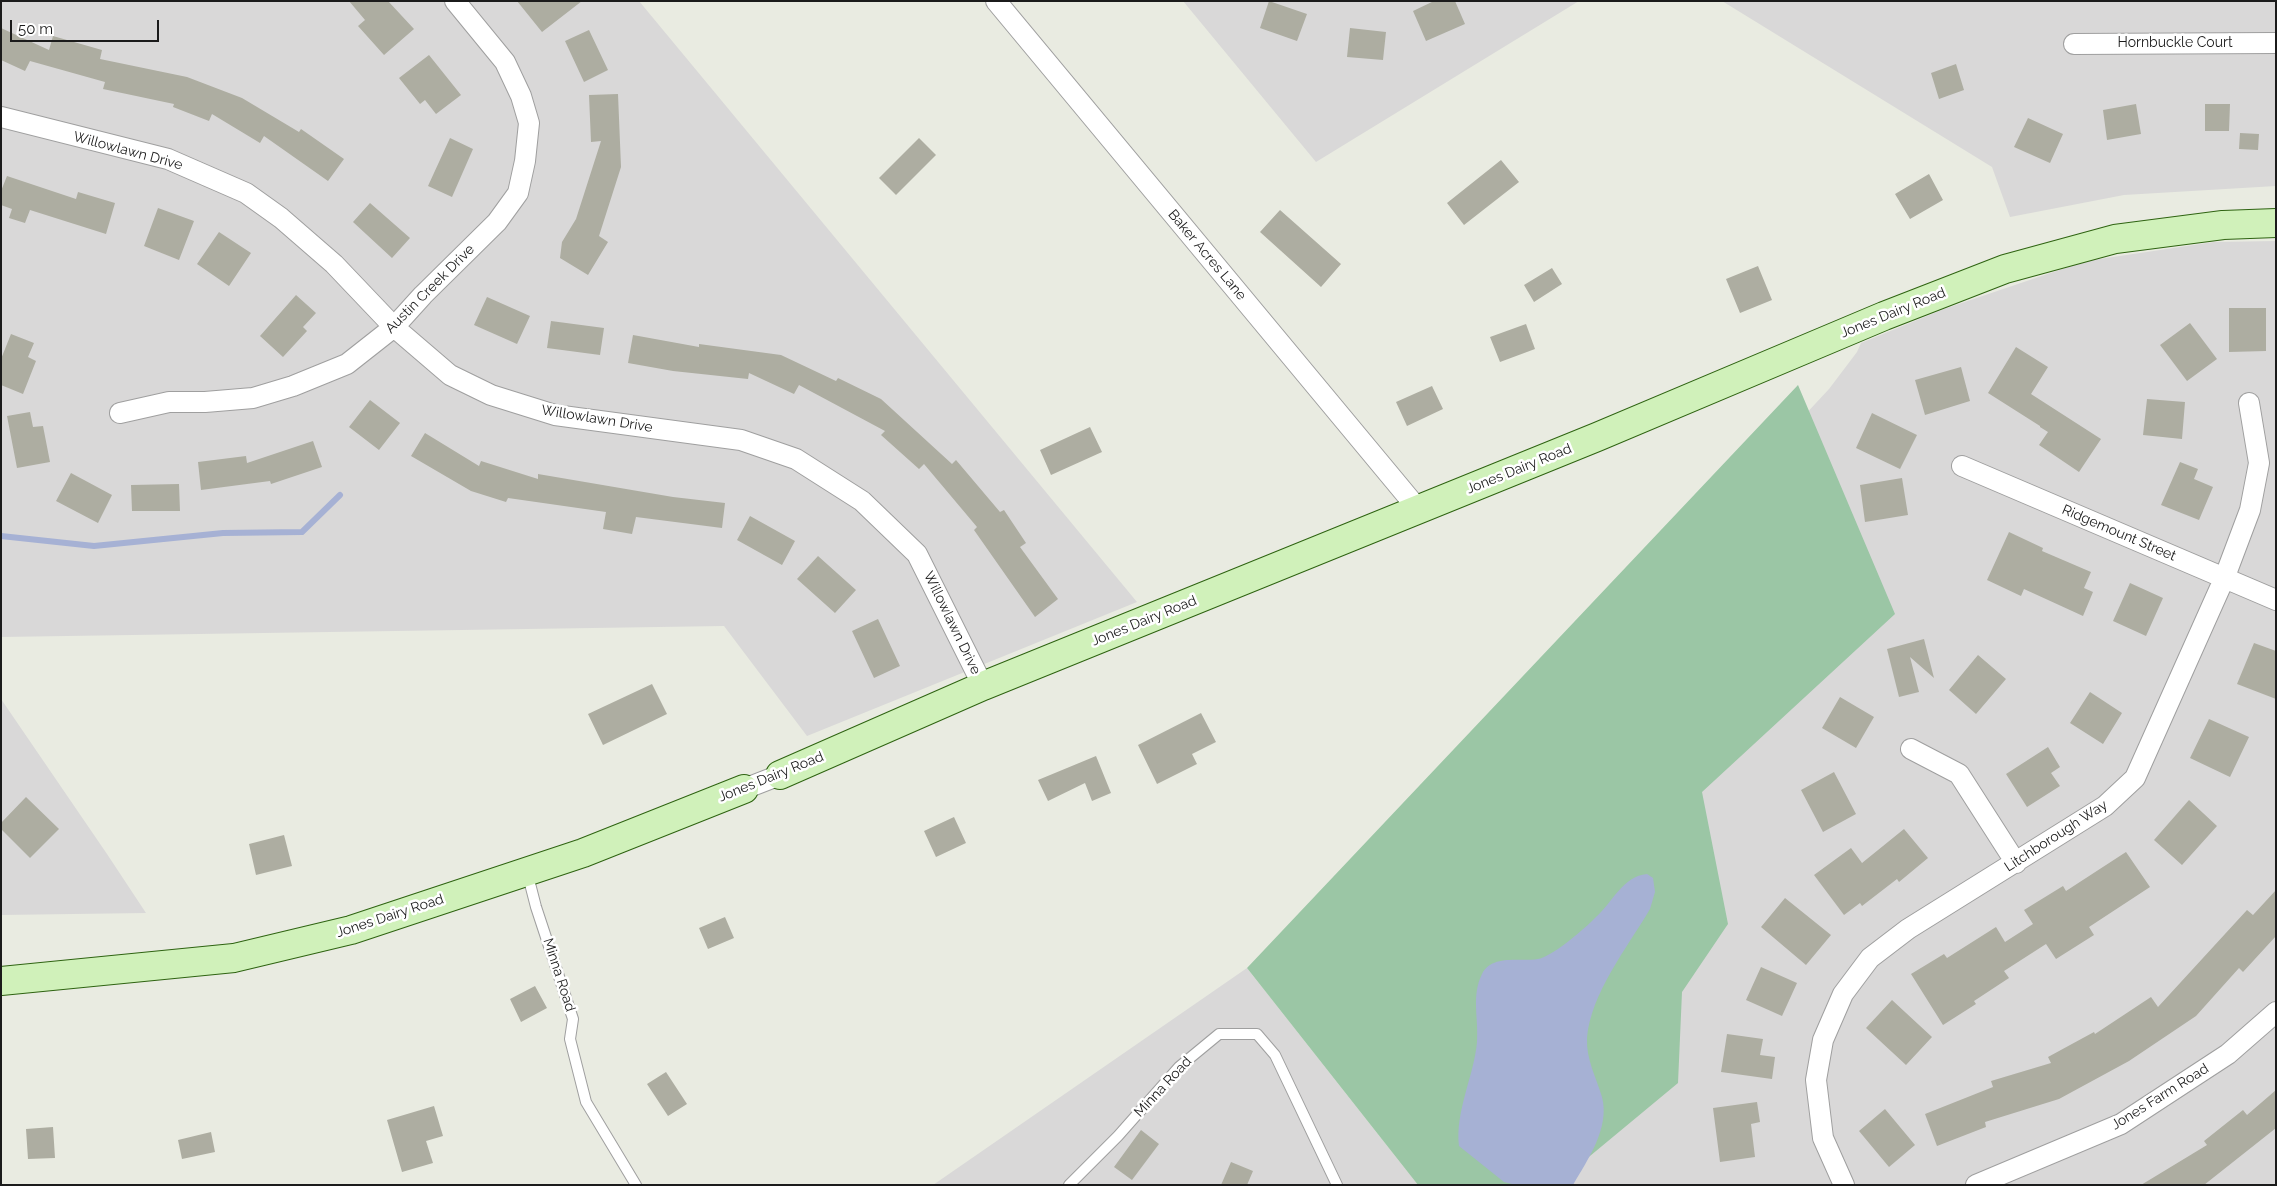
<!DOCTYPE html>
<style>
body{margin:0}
#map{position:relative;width:2277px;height:1186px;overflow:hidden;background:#e9ebe1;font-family:Raleway,sans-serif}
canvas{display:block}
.frame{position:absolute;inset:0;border:2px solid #1b1b1b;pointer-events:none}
.scale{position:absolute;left:10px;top:20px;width:149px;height:22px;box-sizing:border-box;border:2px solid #1b1b1b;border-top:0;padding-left:6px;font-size:15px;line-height:18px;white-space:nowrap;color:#1b1b1b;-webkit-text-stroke:4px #fff;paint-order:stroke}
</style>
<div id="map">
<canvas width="2277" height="1186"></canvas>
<div class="frame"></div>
<div class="scale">50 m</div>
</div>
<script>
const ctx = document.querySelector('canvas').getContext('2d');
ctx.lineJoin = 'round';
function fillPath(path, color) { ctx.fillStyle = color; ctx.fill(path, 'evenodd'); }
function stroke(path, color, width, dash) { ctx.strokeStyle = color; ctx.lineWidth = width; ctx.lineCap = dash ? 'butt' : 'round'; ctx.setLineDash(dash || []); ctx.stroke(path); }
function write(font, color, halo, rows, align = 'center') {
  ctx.font = font + ' Raleway,sans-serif'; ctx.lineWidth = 5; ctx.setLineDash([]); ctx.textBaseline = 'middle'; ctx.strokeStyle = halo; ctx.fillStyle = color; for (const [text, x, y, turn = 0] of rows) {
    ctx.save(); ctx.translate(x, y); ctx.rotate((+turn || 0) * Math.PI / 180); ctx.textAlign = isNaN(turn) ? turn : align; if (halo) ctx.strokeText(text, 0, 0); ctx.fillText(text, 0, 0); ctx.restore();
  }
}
fillPath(new Path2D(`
 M1 1H639L1137 602 807 736 724 626 1 637Z
 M1183 1H1579L1316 162Z
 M1722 1H2276V186L2124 195 2010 217 1992 167Z
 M2276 241V1185H1480L1275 984 1829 389 1857 352 1861 343 1944 309 2086 261 2214 242Z
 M1 699 107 854 146 913 1 915Z
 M1247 968 1418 1185H933Z`), '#d9d8d8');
fillPath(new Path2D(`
 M1798 385 1895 614 1702 792 1728 924 1682 992 1678 1083 1555 1185H1418L1247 968Z`), '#9bc6a5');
fillPath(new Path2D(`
 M1647 874 1653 878 1655 892 1650 909C1627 948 1591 993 1587 1038 1586 1059 1596 1077 1602 1097 1610 1128 1588 1159 1573 1185H1516L1504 1182 1459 1146C1455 1111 1474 1076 1477 1042 1479 1019 1471 996 1482 974 1492 954 1520 962 1538 959 1544 958 1553 952 1558 949 1571 940 1585 928 1596 917 1612 903 1623 876 1647 874Z`), '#a6b1d4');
stroke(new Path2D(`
 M1 536 94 546 223 533 302 532 340 495`), '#a6b1d4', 6);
fillPath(new Path2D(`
 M349 1H388L414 29 384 55 358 26 365 20Z
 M517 1H582L542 32Z
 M1269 1 1307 14 1297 41 1260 28Z
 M1434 1H1455L1465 24 1426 41 1413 11Z
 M1 28 49 50 53 36 102 50 100 59 187 77 242 98 299 132 301 129 344 159 328 181 264 136 260 143 212 114 209 121 173 107 174 104 103 89 105 82 30 61 25 71 1 60Z
 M1350 28 1386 32 1383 60 1347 57Z
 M589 30 608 70 584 82 565 41Z
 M429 55 461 95 436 114 425 100 420 104 399 78Z
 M1956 64 1964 90 1939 99 1931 73Z
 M618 94 621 167 599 236 608 242 588 275 560 258 562 242 576 219 601 141 591 142 589 95Z
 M2136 104 2141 134 2107 140 2103 110Z
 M2205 104H2230L2229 131H2205Z
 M2028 118 2063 134 2050 163 2014 147Z
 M2240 133 2259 134 2258 150 2239 149Z
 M450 138 473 149 452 197 428 186Z
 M919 138 936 155 896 195 879 178Z
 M1501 160 1519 182 1464 225 1447 203Z
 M1929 174 1943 200 1910 219 1895 194Z
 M7 176 76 199 78 192 115 203 106 234 30 210 25 223 9 218 12 209 1 205V191Z
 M370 203 410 238 392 258 353 222Z
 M158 208 194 221 179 260 144 246Z
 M1280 210 1341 264 1321 287 1260 232Z
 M219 232 251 253 229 286 197 264Z
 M1758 266 1772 300 1740 313 1726 279Z
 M1552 268 1562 284 1534 302 1524 285Z
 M296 295 316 313 303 327 307 331 283 357 260 336Z
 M487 297 530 316 517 344 474 325Z
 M2229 308H2266V351L2229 352Z
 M551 321 604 328 600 355 547 348Z
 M2190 323 2217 359 2187 381 2160 345Z
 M1526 324 1535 349 1500 362 1490 337Z
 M11 334 34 343 28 357 36 361 23 394 1 385V359Z
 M633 335 699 347V344L781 355 836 381 838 378 881 399 952 464 956 460 1000 512 1004 510 1026 543 1020 547 1058 599 1035 617 974 530 977 527 924 464 919 469 881 435 885 431 799 385 794 394 749 373 748 379 673 371 628 363Z
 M2016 347 2048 367 2031 394 2101 439 2079 472 2039 445 2048 432 2040 427V426L1988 393Z
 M1961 367 1970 401 1925 415 1915 380Z
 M1432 386 1443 409 1407 426 1396 402Z
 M2147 399 2185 402 2182 439 2143 435Z
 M370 400 400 423 379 450 349 427Z
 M30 412 33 427 43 426 50 462 17 468 7 416Z
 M1872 413 1917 435 1900 469 1856 448Z
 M1090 427 1102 452 1051 475 1040 450Z
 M425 433 479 466 481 461 538 479V474L673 497 725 503 722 528 636 517 632 534 603 529 606 512 508 498 506 502 471 491 411 456Z
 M313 441 322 467 271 484 270 481 201 490 198 462 246 456 247 463Z
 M2180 462 2198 469 2194 479 2213 487 2199 520 2161 505Z
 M71 473 112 495 98 523 56 501Z
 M1902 478 1908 515 1865 522 1860 485Z
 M179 484 180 511H132L131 485Z
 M750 516 795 541 782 565 737 540Z
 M2009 532 2043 548 2042 551 2091 572 2084 588 2093 592 2083 616 2024 589 2021 596 1987 580Z
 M818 556 856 590 835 613 797 579Z
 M2130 583 2163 598 2146 636 2113 621Z
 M878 619 900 666 874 678 852 631Z
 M1924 639 1934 678 1910 657 1919 692 1899 697 1887 649Z
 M2254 643 2276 651V699L2237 684Z
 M1978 655 2006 679 1976 714 1949 690Z
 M652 684 667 714 603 745 588 714Z
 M2090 692 2122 713 2103 744 2070 723Z
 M1840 697 1874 717 1856 748 1822 728Z
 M1201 713 1216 742 1192 754 1197 764 1157 784 1138 745Z
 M2209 719 2249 737 2230 777 2190 758Z
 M2048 747 2060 767 2051 773 2060 786 2027 807 2006 774Z
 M1096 756 1111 793 1092 801 1085 783 1048 801 1038 780Z
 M1834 772 1856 814 1823 832 1801 790Z
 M26 797 59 829 30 858 1 829V823Z
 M2189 800 2217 826 2182 865 2154 840Z
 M954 817 966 843 936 857 924 831Z
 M1904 829 1928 858 1899 882 1897 879 1862 906 1860 903 1844 915 1814 875 1851 848 1862 863Z
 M284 835 292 866 256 875 249 844Z
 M2126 852 2150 887 2089 927 2094 935 2056 959 2046 944 2004 971 2009 978 1974 1001 1976 1004 1943 1025 1911 974 1944 954 1947 958 1996 927 2005 942 2033 924 2024 910 2063 886 2066 891Z
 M2276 890V936L2243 972 2239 968 2196 1016 2129 1061 2059 1099 1985 1122 1986 1127 1937 1146 1925 1114 1993 1087 1991 1081 2051 1063 2048 1057 2094 1032 2095 1034 2151 997 2158 1007 2247 910 2253 915Z
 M1785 898 1831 935 1806 965 1761 927Z
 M725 917 734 938 708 949 699 928Z
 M1761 967 1797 983 1782 1016 1746 1000Z
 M535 986 547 1008 521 1022 510 999Z
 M1892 1000 1932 1037 1906 1065 1866 1028Z
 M1727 1034 1763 1039 1760 1055 1775 1057 1772 1079 1721 1072Z
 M666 1072 687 1104 668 1116 647 1084Z
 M2276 1090V1128L2204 1185H2141L2207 1145 2204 1141 2243 1110 2247 1115Z
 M1757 1102 1760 1122 1751 1124 1755 1157 1720 1162 1713 1108Z
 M434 1106 443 1136 426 1141 433 1163 402 1172 387 1120Z
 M1885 1109 1915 1145 1889 1167 1859 1131Z
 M53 1127 55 1158 28 1159 26 1129Z
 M1141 1130 1159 1144 1132 1180 1114 1167Z
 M211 1132 215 1152 182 1159 178 1140Z
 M1231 1162 1253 1171 1247 1185H1221Z`), '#adada1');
const lane = new Path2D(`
 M527 872 536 907 573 1019 570 1039 586 1102 636 1185
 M1069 1185 1118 1136 1179 1067 1219 1034H1257L1275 1055 1337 1185`);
const street = new Path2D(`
 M996 1 1418 509
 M2074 44 2276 43
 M1 117 168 159 246 193 281 218 334 264 394 327 450 375 491 395 555 415 741 440 796 459 862 501 917 554 983 686
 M120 413 169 402H205L253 398 293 386 347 364 394 327 423 295 497 222 518 193 525 161 529 123 521 96 505 62 455 1
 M1962 466 2276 600
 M1911 749 1959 774 2016 863
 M744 789 780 775
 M1844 1185 1823 1138 1816 1080 1823 1040 1843 994 1870 958 1908 929 2105 806 2135 778 2224 579 2250 510 2259 463 2249 403
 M1976 1185 2121 1124 2228 1054 2276 1012`);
const secondary = new Path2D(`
 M780 775 983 686 1597 437 1884 316 2005 269 2115 239 2223 225 2276 223
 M1 981 234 958 351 930 583 853 744 789`);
stroke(lane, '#9f9f9f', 12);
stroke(street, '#9f9f9f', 22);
stroke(secondary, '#2e6311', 30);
stroke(lane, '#fff', 10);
stroke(street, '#fff', 20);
stroke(secondary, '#d0f1ba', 28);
write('14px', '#1b1b1b', '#fff', [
 ["Hornbuckle Court",2175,43],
 ["Willowlawn Drive",128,151,15],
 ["Baker Acres Lane",1207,255,50],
 ["Austin Creek Drive",430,289,-45],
 ["Jones Dairy Road",1893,313,-22],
 ["Willowlawn Drive",597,419,9],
 ["Jones Dairy Road",1519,469,-22],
 ["Ridgemount Street",2119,533,23],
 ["Jones Dairy Road",1144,621,-22],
 ["Willowlawn Drive",952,623,64],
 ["Jones Dairy Road",771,777,-22],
 ["Litchborough Way",2056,836,-33],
 ["Jones Dairy Road",390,916,-18],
 ["Minna Road",559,975,72],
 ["Minna Road",1163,1087,-47],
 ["Jones Farm Road",2160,1097,-32]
]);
</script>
